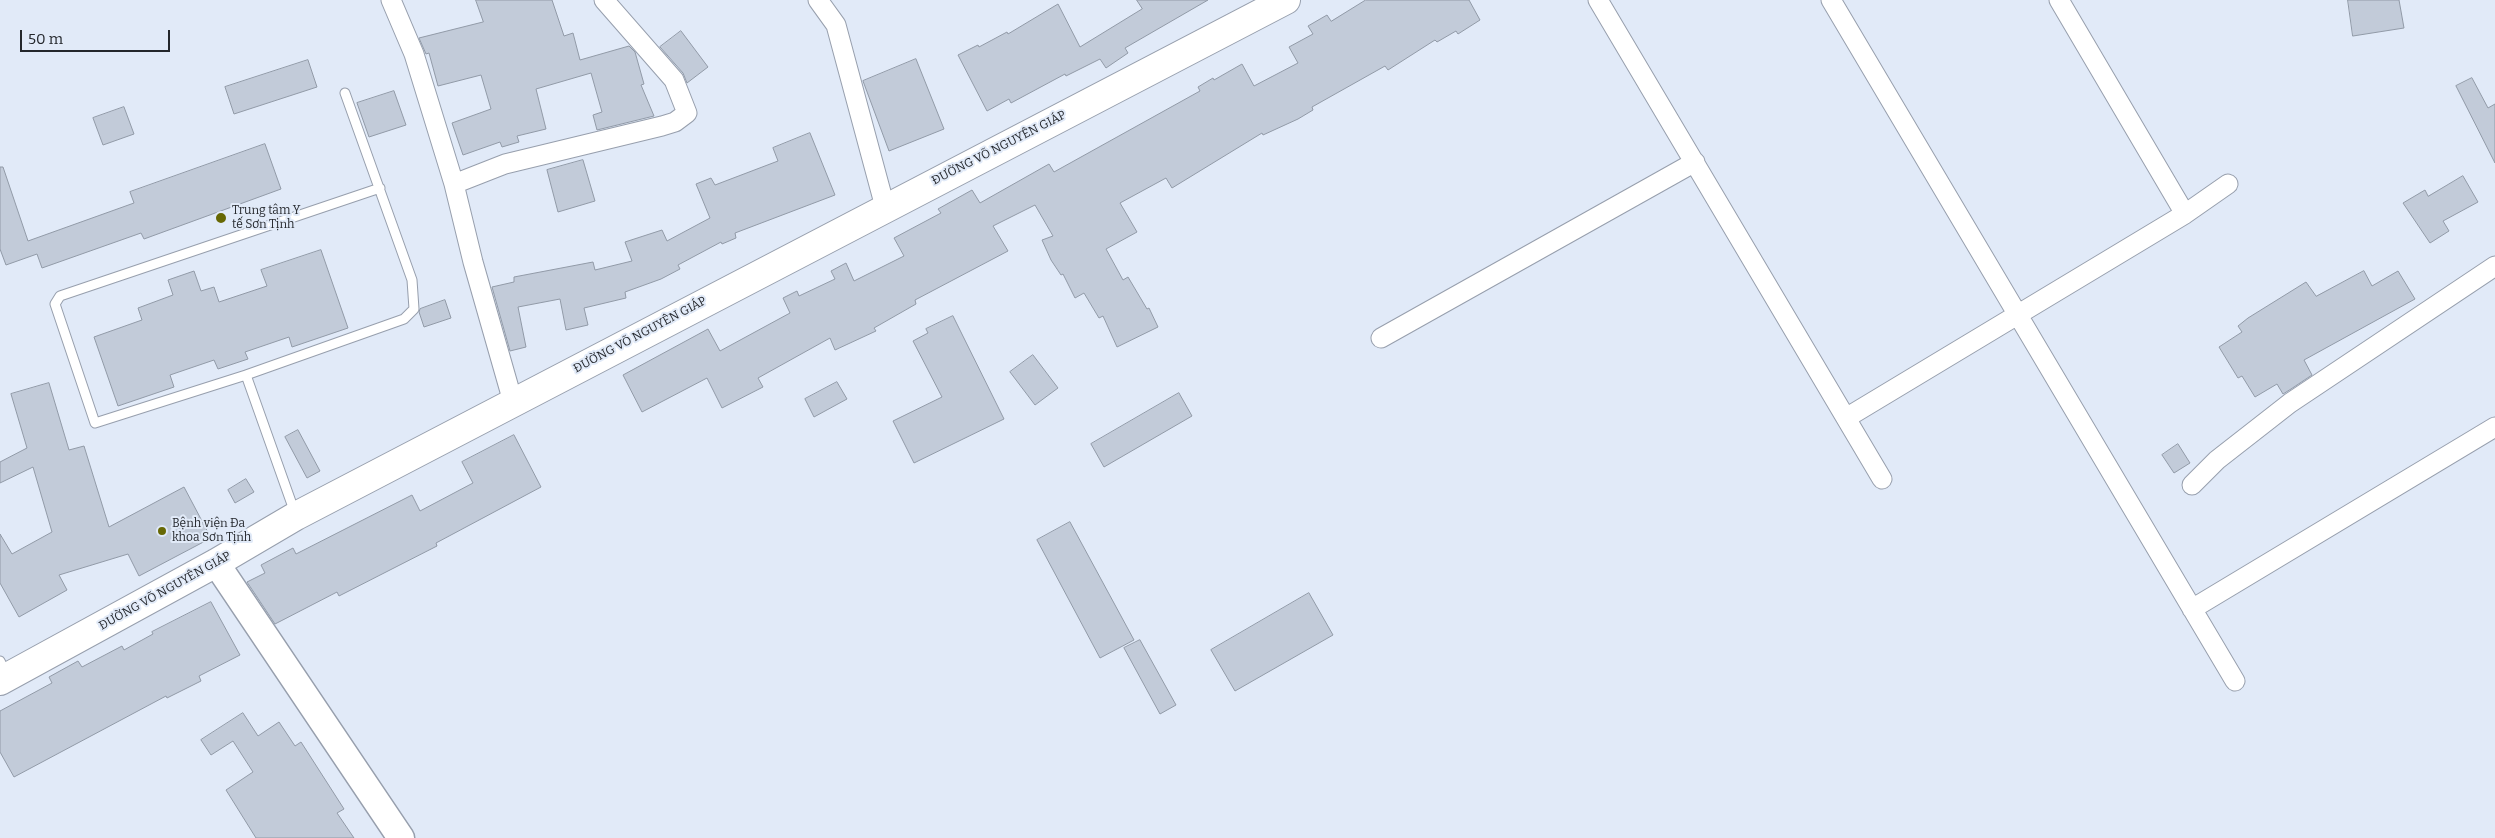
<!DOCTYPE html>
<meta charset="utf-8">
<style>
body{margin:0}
#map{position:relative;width:2495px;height:838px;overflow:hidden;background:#e1eaf8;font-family:Bitter,serif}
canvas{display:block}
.scale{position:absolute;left:20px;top:30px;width:150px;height:22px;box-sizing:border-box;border:2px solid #24272c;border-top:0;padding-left:6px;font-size:15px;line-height:18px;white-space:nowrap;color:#24272c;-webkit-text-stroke:4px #e1eaf8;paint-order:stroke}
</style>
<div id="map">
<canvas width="2495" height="838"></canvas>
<div class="scale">50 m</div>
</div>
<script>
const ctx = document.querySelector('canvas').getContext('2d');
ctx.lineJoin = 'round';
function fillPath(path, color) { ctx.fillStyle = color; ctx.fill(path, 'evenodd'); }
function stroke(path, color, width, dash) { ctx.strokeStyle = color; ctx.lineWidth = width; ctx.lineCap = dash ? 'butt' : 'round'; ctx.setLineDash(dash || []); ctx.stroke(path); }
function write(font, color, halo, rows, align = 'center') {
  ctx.font = font + ' Bitter,serif'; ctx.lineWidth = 4; ctx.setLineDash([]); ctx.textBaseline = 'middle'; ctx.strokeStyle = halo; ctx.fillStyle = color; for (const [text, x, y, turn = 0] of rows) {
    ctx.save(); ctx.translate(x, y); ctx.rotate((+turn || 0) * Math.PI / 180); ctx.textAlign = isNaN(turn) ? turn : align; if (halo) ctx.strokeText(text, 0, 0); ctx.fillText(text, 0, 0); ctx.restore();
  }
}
const building = new Path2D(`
 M476 0H552L564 36 573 33 580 60 629 46 635 52 644 84 641 85 654 116 597 130 593 115 602 112 591 73 536 89 546 129 517 136 519 142 502 147 500 142 463 155 452 123 491 109 481 75 438 86 429 53 426 54 419 38 483 22Z
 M1137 0H1208L1125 48 1128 53 1106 68 1100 59 1066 76 1065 74 1011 103 1009 99 987 111 958 55 978 45 979 47 1007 32 1008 34 1058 4 1080 47 1142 9Z
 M1366 0H1469L1480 20 1458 34 1456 31 1437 42 1435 40 1388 70 1385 66 1312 107 1313 110 1298 119 1263 135 1262 133 1172 188 1166 178 1120 203 1137 232 1106 249 1123 280 1128 277 1147 309 1149 308 1158 327 1117 347 1103 316 1099 318 1084 293 1075 298 1063 274 1061 275 1051 260 1042 240 1053 236 1035 205 993 226 1008 251 915 300 916 304 874 328 876 331 835 350 830 338 758 378 763 387 722 408 707 378 642 412 623 375 708 329 720 351 790 313 783 298 797 291 799 296 835 279 831 271 846 263 854 281 904 256 894 238 941 213 938 209 972 190 980 203 1049 164 1054 172 1200 91 1198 87 1213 78 1214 80 1242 64 1254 86 1298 63 1289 47 1313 34 1308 26 1327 15 1331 21Z
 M2348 0H2399L2404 28 2353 36Z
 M681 31 708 67 687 83 683 73 660 47Z
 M916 59 944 129 889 151 863 81Z
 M308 60 317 87 234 114 225 87Z
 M2472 78 2488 108 2495 104V163L2456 86Z
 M394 91 406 125 369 137 357 103Z
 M124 107 134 134 103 145 93 118Z
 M810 133 835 195 735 233 736 238 722 244 721 242 678 265 680 269 661 279 625 292 626 298 584 308 588 325 566 330 560 299 518 307 526 347 510 351 492 287 514 282V277L593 262 595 270 632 261 625 242 662 230 667 241 710 218 696 184 711 178 715 185 778 161 773 148Z
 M265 144 281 189 144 239 141 233 42 268 37 254 6 265 0 249V167H3L28 241 134 203 130 192Z
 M583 160 595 201 558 212 547 170Z
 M2463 176 2478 202 2443 221 2449 231 2430 243 2403 203 2425 190 2428 196Z
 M321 250 348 328 292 347 289 337 245 352 248 359 218 369 214 360 170 375 174 387 118 406 94 337 142 320 138 308 173 295 168 280 194 271 201 291 214 287 219 302 267 286 261 270Z
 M2364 271 2372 286 2398 271 2415 299 2304 360 2312 375 2291 389 2283 394 2277 384 2255 397 2242 376 2238 378 2219 347 2242 332 2238 326 2248 318 2306 282 2316 296Z
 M445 300 451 318 424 327 419 312 420 309Z
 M953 316 1004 419 914 463 893 421 942 397 913 341 928 333 926 329Z
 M1033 355 1058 388 1035 405 1010 372Z
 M837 382 847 399 814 417 805 399Z
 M49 383 69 450 84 446 109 527 184 487 211 538 139 576 128 554 59 575 67 590 19 617 0 583V534L12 554 52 532 33 467 0 483V462L27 448 11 394Z
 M1179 393 1192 416 1104 467 1091 444Z
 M298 430 320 471 307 478 285 437Z
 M514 435 541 487 436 543 437 546 339 596 337 592 275 624 247 582 265 573 261 565 293 548 296 554 412 495 420 511 473 483 462 462Z
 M2178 444 2190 463 2174 473 2162 455Z
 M246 479 254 492 235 503 228 490Z
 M1070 522 1134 640 1100 658 1037 540Z
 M1309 593 1333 635 1235 691 1211 650Z
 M211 602 240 655 199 676 201 681 167 698 166 696 14 777 0 752V711L52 683 49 677 78 661 82 667 122 646 124 650 153 634 152 632Z
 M1140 640 1176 705 1160 714 1124 648Z
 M243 713 258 736 279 722 295 746 301 742 344 809 337 813 354 838H256L226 790 253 772 233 741 211 755 201 740Z`);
fillPath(building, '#c2cbd9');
stroke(building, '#919aa7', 1);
const lane = new Path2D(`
 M345 93 412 280 414 309 404 319 246 375 95 423 55 304 60 296 380 188
 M246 375 295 513
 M0 661 7 675`);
const street = new Path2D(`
 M391 0 414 54 454 184 473 262 513 402
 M818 0 836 25 885 207
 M1598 0 1882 479
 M1831 0 2235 681
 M2059 0 2185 214
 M454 184 505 164 662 126 675 122 687 113 674 80 604 0
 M1381 338 1695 162
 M1846 418 2185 214 2228 184
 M2192 485 2217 460 2290 403 2495 266
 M2192 609 2495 427`);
const secondary = new Path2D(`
 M216 563 401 838`);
const primary = new Path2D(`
 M0 681 216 563 296 516 1286 0`);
stroke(lane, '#979fad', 11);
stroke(street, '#979fad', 21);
stroke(secondary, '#979fad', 29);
stroke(primary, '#979fad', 30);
stroke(lane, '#fff', 9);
stroke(street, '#fff', 19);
stroke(secondary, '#fff', 26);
stroke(primary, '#fff', 28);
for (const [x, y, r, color] of [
 [221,218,6,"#676804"],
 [162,531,5,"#676804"]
]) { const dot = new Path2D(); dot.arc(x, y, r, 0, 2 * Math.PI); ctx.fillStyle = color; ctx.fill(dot); stroke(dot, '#e1eaf8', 2); }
write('12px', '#24272c', '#e1eaf8', [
 ["ĐƯỜNG VÕ NGUYÊN GIÁP",999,148,-27],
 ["ĐƯỜNG VÕ NGUYÊN GIÁP",640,335,-28],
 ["ĐƯỜNG VÕ NGUYÊN GIÁP",165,591,-29]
]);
write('12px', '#24272c', '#e1eaf8', [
 ["Trung tâm Y",232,211],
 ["tế Sơn Tịnh",232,225],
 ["Bệnh viện Đa",172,524],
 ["khoa Sơn Tịnh",172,538]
], 'left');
</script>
